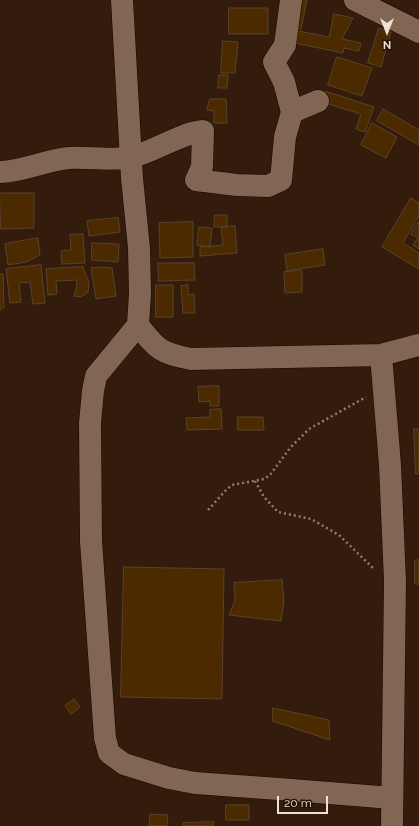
<!DOCTYPE html>
<style>
body{margin:0}
#map{position:relative;width:419px;height:826px;overflow:hidden;background:#331c0b;font-family:Raleway,sans-serif}
canvas{display:block}
.north{position:absolute;left:367px;top:12px;width:40px;height:40px;-webkit-text-stroke:3px #291303;paint-order:stroke;rotate:180deg;font-size:11px;font-weight:700;line-height:16px;text-align:center;color:#f0e0d5}
.north::after{content:'';display:block;margin:auto;width:14px;height:18px;background:#f0e0d5;clip-path:polygon(50% 0,100% 100%,50% 72%,0 100%)}
.scale{position:absolute;left:277px;top:796px;width:51px;height:18px;box-sizing:border-box;border:2px solid #f0e0d5;border-top:0;padding-left:5px;font-size:12px;line-height:14px;white-space:nowrap;color:#f0e0d5;-webkit-text-stroke:3px #291303;paint-order:stroke}
</style>
<div id="map">
<canvas width="419" height="826"></canvas>
<div class="north">N</div>
<div class="scale">20 m</div>
</div>
<script>
const ctx = document.querySelector('canvas').getContext('2d');
ctx.lineJoin = 'round';
function fillPath(path, color) { ctx.fillStyle = color; ctx.fill(path, 'evenodd'); }
function stroke(path, color, width, dash) { ctx.strokeStyle = color; ctx.lineWidth = width; ctx.lineCap = dash ? 'butt' : 'round'; ctx.setLineDash(dash || []); ctx.stroke(path); }
const building = new Path2D(`
 M293 0H307L301 29 288 26Z
 M229 8H268V34H229Z
 M334 14 353 18 342 39 361 43 359 51 344 48 343 53 290 42 293 30 329 37Z
 M379 28 391 32 381 67 368 63Z
 M223 41 238 42 235 73H221Z
 M337 57 372 68 362 96 328 85Z
 M219 75H228L227 88H218Z
 M325 91 374 107 365 132 356 129 361 114 322 102Z
 M210 99H226L227 123H214V111L207 110Z
 M383 109 419 130V145L377 121Z
 M372 123 397 137 386 158 361 145Z
 M0 193H34V228L1 229Z
 M411 198 419 203V218L418 217 403 243 419 253V269L382 247Z
 M215 215H227V227H214Z
 M118 218 120 232 89 236 87 221Z
 M419 221V249L413 245 418 238 411 234Z
 M193 222V257L160 258 159 223Z
 M235 226 237 253 200 256V247L223 245 221 227Z
 M199 227 212 228 210 247 197 245Z
 M83 234 85 263 62 264 61 251 71 250 70 235Z
 M38 238 40 255 26 262 8 265 5 244Z
 M92 243 119 244 118 262 92 260Z
 M323 249 325 265 287 271 285 255Z
 M158 263H194L195 280 159 281Z
 M41 265 45 303 33 304 30 282 19 283 21 302 10 303 6 269Z
 M83 267 89 283 88 292 81 297 74 296 77 285 76 280 56 281 57 294 48 295 46 269Z
 M102 267 112 268 116 296 96 299 91 268Z
 M302 271V292L285 293 284 272Z
 M0 274H3L4 307 0 310Z
 M156 285H173V317H156Z
 M188 285V295L194 294 195 313H183L181 286Z
 M219 386V406H210V401L199 402 198 387Z
 M221 409 222 429 187 430 186 418 210 417V410Z
 M238 417H263L264 430H238Z
 M414 429H419V474H416Z
 M415 560H419V584H415Z
 M124 567 224 569 222 699 121 697Z
 M282 580 284 601 281 621 229 615 235 600 234 583Z
 M74 699 80 707 71 714 65 706Z
 M273 708 329 720 330 740 273 721Z
 M226 805H249V820H226Z
 M150 814 168 815 167 826H150Z
 M214 822 213 826H183V823Z`);
fillPath(building, '#4c2a00');
stroke(building, '#59432d', 1);
const minor = new Path2D(`
 M122 0 132 178 139 248 140 293 138 325 96 376 93 391 90 423 91 541 105 738 109 753 124 764 169 778 195 783 279 789 392 798
 M291 0 285 45 274 62 284 82 292 112
 M355 0 419 32
 M0 172C24 171 46 160 69 158 90 157 111 161 131 157 155 152 180 133 203 131L202 167 196 180 237 185 268 186 281 180 285 137 292 112 318 101
 M138 325C157 349 159 353 191 359L381 355 419 345
 M381 355 390 465 395 581 392 826`);
stroke(minor, '#1a0600', 23);
stroke(new Path2D(`
 M255 481 264 497 278 512 311 519 339 535 375 570
 M208 510 227 489 232 485 264 479 270 475 290 448 309 429 366 397`), '#927e70', 2.5, [2, 3]);
stroke(minor, '#816653', 22);
</script>
